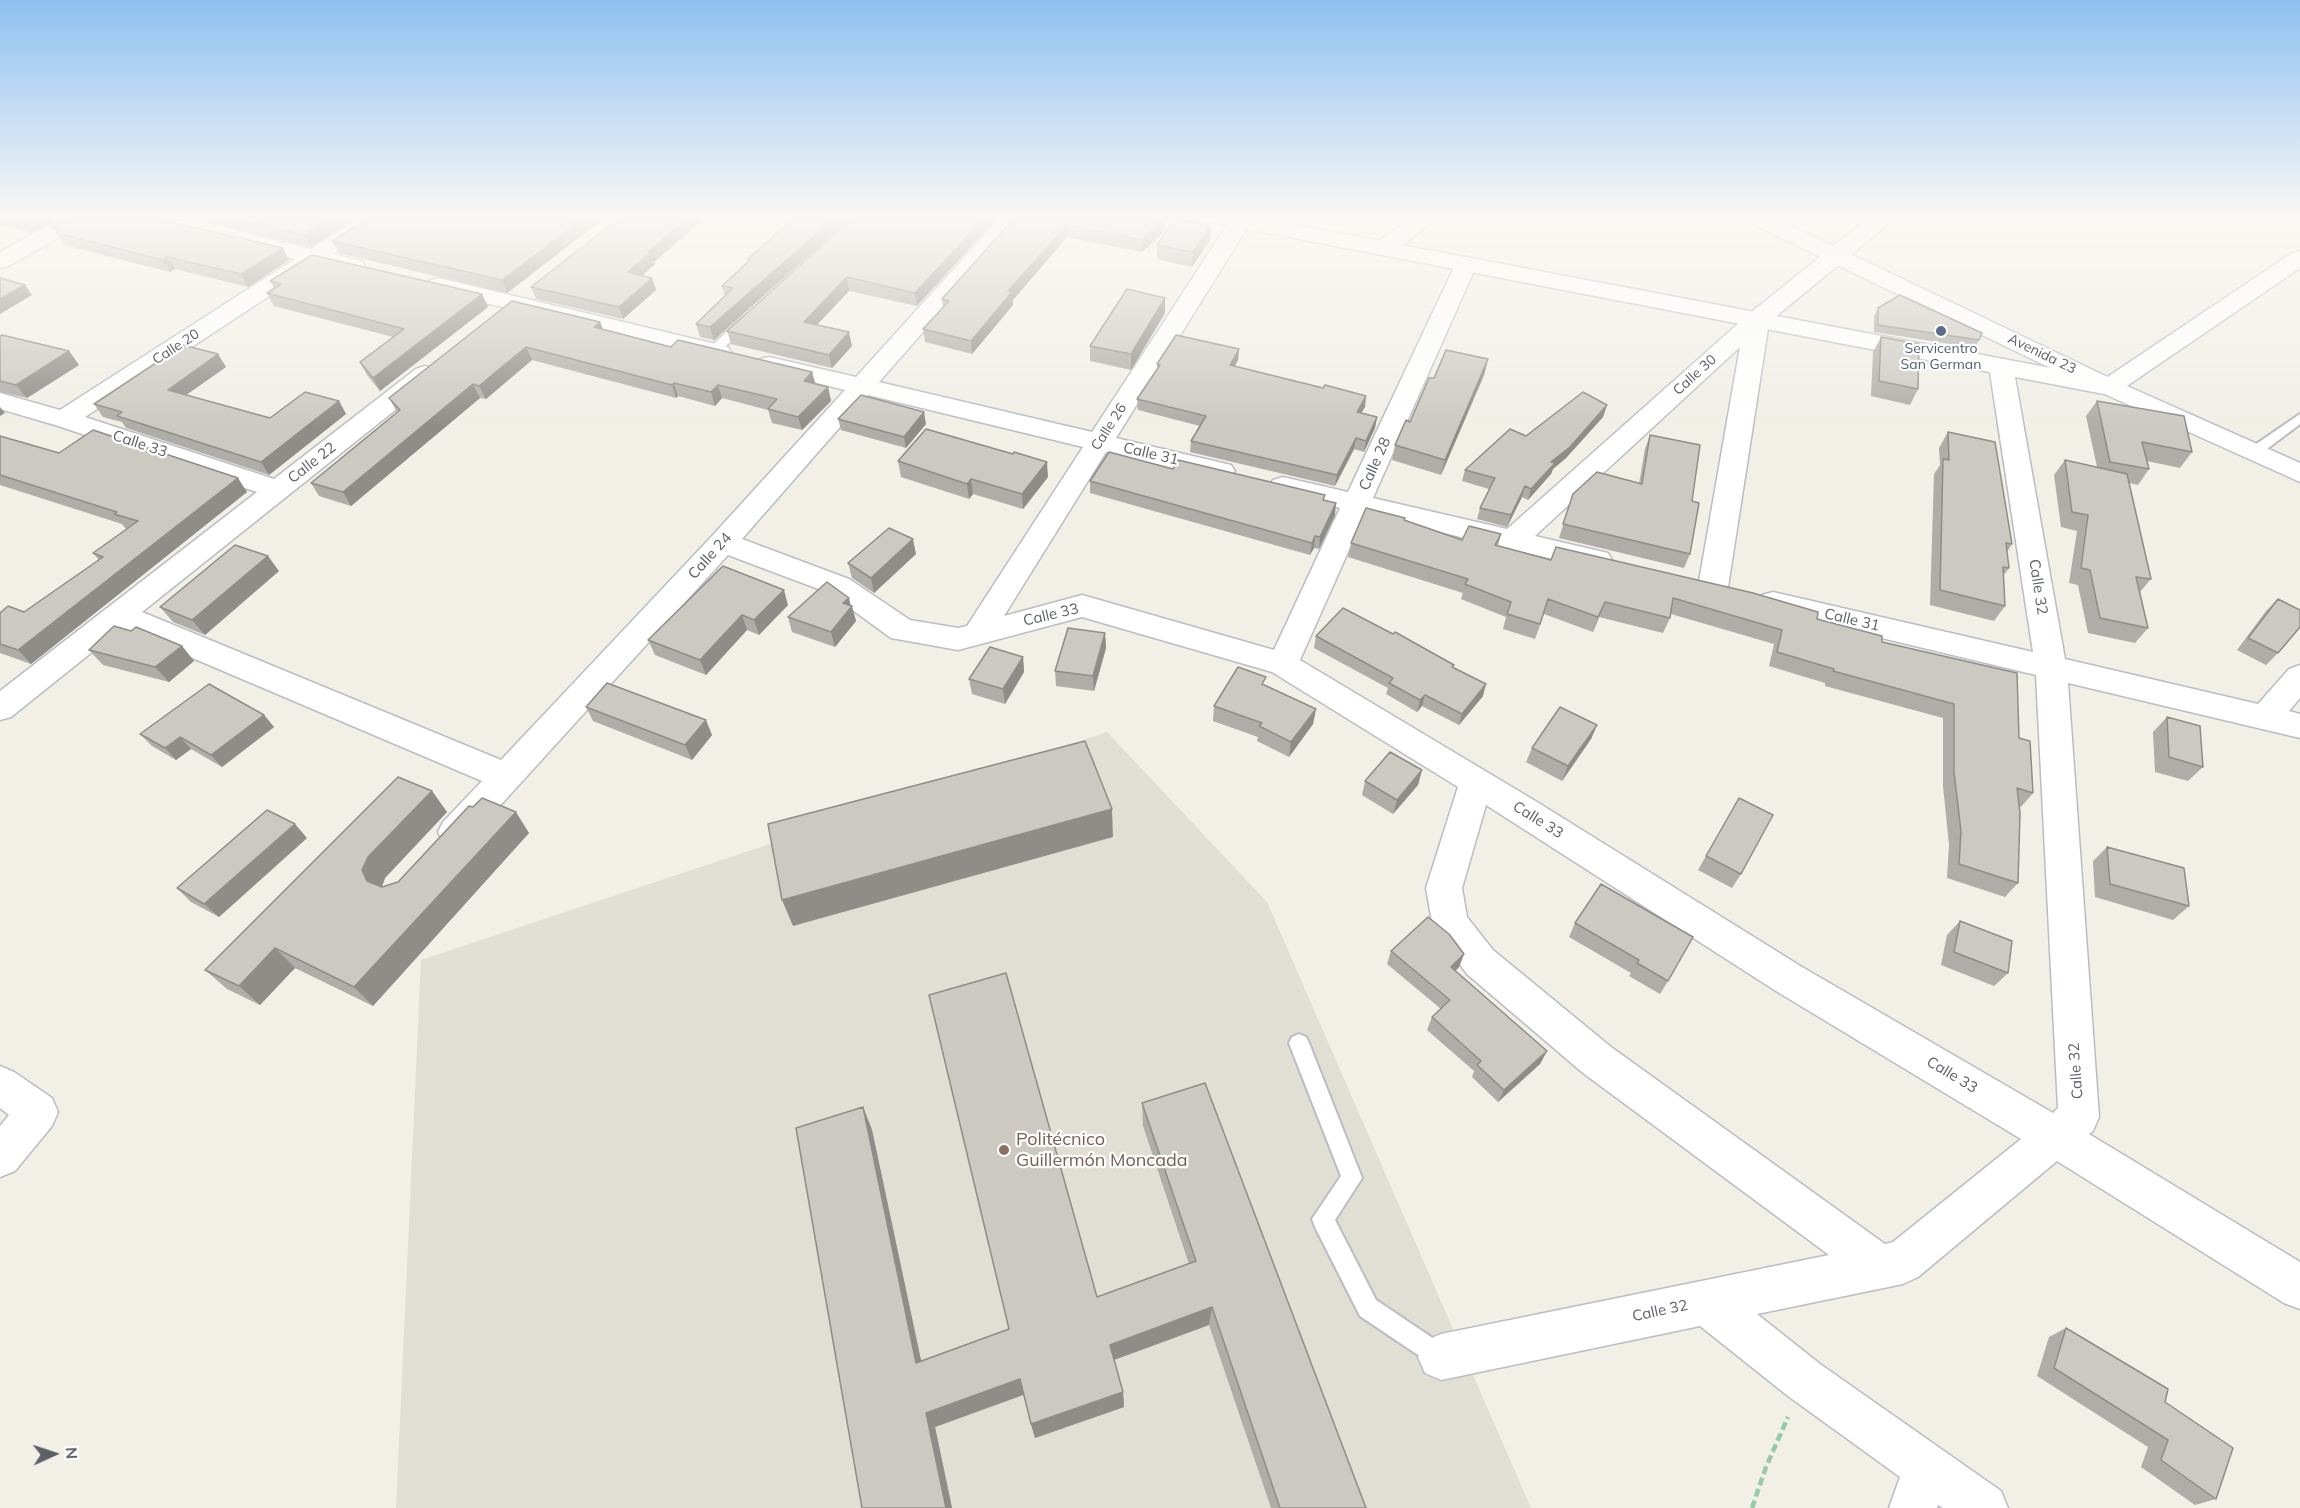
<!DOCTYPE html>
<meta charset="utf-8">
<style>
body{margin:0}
#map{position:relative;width:2300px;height:1508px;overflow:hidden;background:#f1efe6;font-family:Mulish,sans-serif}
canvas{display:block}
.north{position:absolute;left:24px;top:1424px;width:60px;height:60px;-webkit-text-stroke:4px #fff;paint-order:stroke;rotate:87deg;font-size:16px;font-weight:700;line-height:24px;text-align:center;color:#5d6167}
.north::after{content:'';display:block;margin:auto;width:21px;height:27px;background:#5d6167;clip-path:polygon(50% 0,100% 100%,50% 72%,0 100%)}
</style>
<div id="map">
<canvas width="2300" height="1508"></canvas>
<div class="north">N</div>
</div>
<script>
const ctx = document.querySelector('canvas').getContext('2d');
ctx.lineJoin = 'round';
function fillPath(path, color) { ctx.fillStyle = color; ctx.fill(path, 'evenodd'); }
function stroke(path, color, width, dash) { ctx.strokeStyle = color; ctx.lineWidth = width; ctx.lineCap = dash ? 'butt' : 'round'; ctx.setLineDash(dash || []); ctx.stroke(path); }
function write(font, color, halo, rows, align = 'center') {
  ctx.font = font + ' Mulish,sans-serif'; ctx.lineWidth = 4.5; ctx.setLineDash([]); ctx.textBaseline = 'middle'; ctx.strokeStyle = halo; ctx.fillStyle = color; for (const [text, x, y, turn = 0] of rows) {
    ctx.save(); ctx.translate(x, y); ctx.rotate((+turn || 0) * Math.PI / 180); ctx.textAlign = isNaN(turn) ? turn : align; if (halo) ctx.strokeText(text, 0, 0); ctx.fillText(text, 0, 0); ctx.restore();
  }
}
fillPath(new Path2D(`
 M1107 732 1267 902 1531 1508H396L421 960Z`), '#e1dfd4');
const service = new Path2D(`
 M746 317 750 318V324L717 354H709L707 351 709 348 742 318Z
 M2300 414V424L2259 455H2249L2247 452 2249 449Z
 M1299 1034 1306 1037 1309 1043 1362 1178 1335 1220 1376 1300 1449 1349 1452 1357 1449 1365 1441 1368 1433 1365 1360 1316 1315 1227 1312 1219 1341 1176 1289 1043 1292 1037Z`);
const minor = new Path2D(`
 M66 216H92L89 221 8 266 0 268V252Z
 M363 216H388L385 221 333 254 362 261 365 266 362 271 354 273 318 264 85 417 274 479 416 369 425 366 434 369 438 374 434 379 142 612 501 760 713 535 845 390 760 369 757 364 760 359 769 357 856 377 1002 216H1025L879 382 1092 432 1233 216H1249L1252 220 1116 438 1231 465 1235 471 1231 477 1221 480 1106 452 1004 616 1082 595 1274 650 1340 508 1273 492 1269 486 1273 480 1283 477 1348 492 1458 259 1466 257 1474 259 1477 264 1373 498 1507 529 1749 314 1871 216H1895L1892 221 1769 322 1728 587 1723 594 1713 597 1703 594 1698 587 1740 347 1535 536 1608 553 1612 560 1608 567 1598 570 1365 514 1300 660 1537 802 1802 967 2053 1113 2058 1108 2036 675 1773 612 1762 609 1758 602 1762 595 1773 592 2033 652 1989 366 1992 361 2001 359 2010 361 2013 366 2065 659 2258 704 2289 669 2300 665V698L2289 711 2300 714V738L2068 683 2099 1117 2093 1131 2089 1134 2300 1262V1309L2284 1303 2057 1161 1918 1277 1903 1284 1757 1314 1820 1364 2001 1491 2008 1508H1943L1938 1505 1937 1508H1889L1900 1477 1788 1396 1700 1326 1441 1380 1425 1373 1418 1357 1425 1341 1441 1334 1829 1255 1583 1073 1467 974 1437 933 1432 922 1426 888 1458 787 1272 672 1082 617 958 650 891 638 829 593 728 555 467 842 455 846 443 842 438 832 443 822 482 781 122 628 11 717 0 720V691L257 492 55 425 0 409V393L60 410 295 259 233 244 230 239 233 234 241 232 311 249ZM868 395 1083 447 967 626 958 628 910 620 849 579 742 539ZM1486 805 1776 991 2021 1139 1893 1242 1885 1244 1611 1047 1493 950 1467 917 1462 888Z
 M1415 216H1440L1392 253 1384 255 1376 253 1373 248 1376 243Z
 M2300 251V268L2118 392 2109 395 2100 392 2096 387 2100 382 2292 253Z
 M439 278 728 347 731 352 728 357 719 359 431 290 427 285 431 280Z
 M0 1066 14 1072 52 1098 58 1112 52 1126 15 1171 0 1177V1126L9 1115 0 1108Z`);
const tertiary = new Path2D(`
 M1205 216H1249L2109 379 2118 382 2122 387 2118 392 2109 395 1216 223 1208 221Z`);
const secondary = new Path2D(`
 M1743 216H1771L2118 382 2300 463V482L2100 392 1746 221Z`);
stroke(service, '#babdc2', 4);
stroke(minor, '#babdc2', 3);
stroke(tertiary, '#babdc2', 3);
stroke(secondary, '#bbbec5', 3);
stroke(new Path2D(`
 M1752 1508 1766 1467 1788 1417`), '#97caa9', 4.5, [8, 4]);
fillPath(service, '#fff');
fillPath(minor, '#fff');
fillPath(tertiary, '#fff');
fillPath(secondary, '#fff');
fillPath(new Path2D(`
 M0 216H62L31 233 0 226Z
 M177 216H359L311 247Z
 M607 216 507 293 339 253 332 241Z
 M796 216 714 340 700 337 696 324 725 296 722 286 748 262V259Z
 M855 216H999L917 306 849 291 817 325 852 346 832 368 731 344 727 331Z
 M1016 216 1165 218V231L1142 252 1067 237 1013 300V305L972 354 925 342 923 329 943 307 942 299Z
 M52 227 289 260 248 287 175 269 170 272 64 245Z
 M1210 240 1192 267 1157 259V245Z
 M654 262 655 264 642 276 652 278 656 290 623 319 536 299 531 287Z
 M270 281 482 294 488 307 380 391 367 375 360 362 393 337 274 306 267 293 274 288Z
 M512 301 600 322 603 329 671 347 812 372 815 384 828 387 831 401 802 430 772 423 768 410 722 398 715 406 678 396 676 398 532 360 486 399 480 398 351 506 319 496 311 483 397 412 389 398Z
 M1878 308 1979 340 1975 348 1874 332V316Z
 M1165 313 1131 370 1090 361V346Z
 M0 336 69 351 79 365 27 398 0 392Z
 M1881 337 1918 389 1910 405 1871 396 1873 352Z
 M1239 349 1238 360 1235 366 1323 388 1366 396 1365 407 1361 413 1377 417 1375 428 1364 452 1354 449 1335 486 1190 452 1191 441 1200 426 1138 410 1137 399 1157 370V364Z
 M1488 359 1484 375 1441 475 1392 460 1395 445 1410 422 1434 378Z
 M226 367 186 395 270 418 339 401 346 414 269 475 126 428 122 422 103 417 94 404Z
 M2097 401 2192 452 2180 468 2147 461 2149 469 2138 485 2129 483 2151 579 2140 592 2148 628 2135 643 2088 633 2078 585 2069 583 2077 531 2061 527 2054 475 2065 460 2097 467 2086 416Z
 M1607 405 1603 417 1566 458 1553 469 1551 474 1528 500 1522 497 1507 527 1477 519 1480 508 1489 489 1462 481 1465 470 1526 436Z
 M838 419 926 424 906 448 841 430Z
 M1948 432 2012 544 2007 552 2009 568 2003 576 2005 606 1994 621 1930 605 1934 474 1940 465 1939 448Z
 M1650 435 1692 501 1690 554 1684 568 1559 538 1573 494 1639 484 1645 449Z
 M0 436 59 453 247 492 31 664 0 653V613L24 612 99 560 93 553 127 529 125 528 122 524 0 485Z
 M898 461 1048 477 1023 509 973 494 969 499 901 477Z
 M1173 469 1325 500 1335 515 1319 549 1314 548 1310 555 1090 493V481Z
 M1405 521 1462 540 1501 534 1498 546 1551 560 1817 619 1882 642 2019 738 2033 793 2021 807 2019 806 2018 883 2005 897 1947 878 1949 845 1943 786V718L1825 686V683L1769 666 1774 644 1671 614 1670 618 1663 633 1599 617 1593 632 1544 614 1535 639 1503 629 1506 617 1461 599 1463 593 1348 557 1351 543Z
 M916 554 874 593 852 578 848 563Z
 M723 566 788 605 759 635 747 630 706 675 655 655 648 640Z
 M279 571 205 635 173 622 160 607Z
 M2278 599V653L2266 665 2237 650 2266 611Z
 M851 606 856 621 835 647 792 632 788 617Z
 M1105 633 1106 648 1094 691 1056 686 1055 671Z
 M1316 636 1453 667 1483 696 1459 725 1422 706 1417 712 1386 694 1388 688 1314 648Z
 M182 646 194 661 169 682 103 665 89 650Z
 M1023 657 1024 672 1005 704 972 694 969 679Z
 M1265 686 1316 709 1313 724 1289 757 1257 741 1258 737 1213 721 1214 706Z
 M586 707 712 735 692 760 593 721Z
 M264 715 274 727 222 767 191 749 176 760 152 746 140 734Z
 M2167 717 2203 767 2188 781 2155 772 2153 732Z
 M1597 725 1591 739 1562 781 1526 762 1532 748Z
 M1422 770 1418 785 1393 814 1362 795 1365 781Z
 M432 791 447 812 385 878 382 887 398 882 529 833 373 1006 295 968 260 1005 227 989 205 970Z
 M1739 798 1741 874 1732 888 1698 870Z
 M307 838 219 917 191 902 177 888Z
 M2107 847 2189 906 2173 920 2095 897 2093 861Z
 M1601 884 1668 981 1660 994 1629 976 1631 973 1569 937 1575 923Z
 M1960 921 2008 973 1994 986 1941 965 1947 935Z
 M1391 951 1464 954 1459 967 1455 971 1547 1051 1540 1064 1498 1102 1472 1077 1474 1071 1427 1030 1432 1017 1441 1009 1387 964Z
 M1142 1103 1366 1508H1271L1209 1325 1114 1360 1123 1392 1124 1407 1035 1438 1031 1424 1024 1395 935 1427 952 1508H862L863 1107 872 1130 921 1361 1189 1264 1143 1126Z
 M2066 1328 2165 1402 2216 1499 2195 1505 2141 1467 2148 1447 2037 1376 2049 1337Z`), '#afada7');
fillPath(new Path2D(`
 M32 216H62L31 233 22 221Z
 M334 216H359L311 247 304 235Z
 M587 216H607L507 293 502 280Z
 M691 216H708L654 262 655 264 632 284 628 272 648 252Z
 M837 216H854L714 340 710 327Z
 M986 216H999L917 306 915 293Z
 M1165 218V231L1142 252V240Z
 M1067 225V237L1013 300V305L972 354 971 341 1008 291Z
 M1211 225 1210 240 1192 267 1193 252Z
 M283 248 289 260 248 287 241 274Z
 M167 257 175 269 170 272 163 260Z
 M847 277 849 291 807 335 804 322Z
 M652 278 656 290 623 319 619 307Z
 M25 285 32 295 0 314V299Z
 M482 294 488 307 380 391 373 378Z
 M1165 298V313L1131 370V354Z
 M600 322 605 335 594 327Z
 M849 332 852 346 832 368 829 355Z
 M526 347 532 360 486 399 479 386Z
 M1239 349 1238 360 1229 376 1230 365Z
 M69 351 79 365 27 398 16 385Z
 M218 354 226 367 176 402 168 390Z
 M1488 359 1484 375 1441 475 1445 460Z
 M812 372 816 386 804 381Z
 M674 383 678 396 676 398 672 385Z
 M473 384 480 398 351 506 343 492Z
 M718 385 722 398 715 406 711 392Z
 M828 387 831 401 802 430 798 417Z
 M1366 396 1365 407 1355 423 1357 412Z
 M339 401 346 414 269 475 261 462Z
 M1607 405 1603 417 1566 458 1553 469 1551 474 1528 500 1531 489 1551 462Z
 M0 407 5 413 0 416Z
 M924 412 926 424 906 448 904 437Z
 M1377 417 1375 428 1364 452 1366 441Z
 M1356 438 1354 449 1335 486 1337 475Z
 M1047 462 1048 477 1023 509 1022 494Z
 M238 478 247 492 31 664 18 650Z
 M971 479 973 494 969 499 967 484Z
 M1525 486 1522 497 1507 527 1511 515Z
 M1336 503 1335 515 1319 549 1320 537Z
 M1315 536 1314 548 1310 555 1312 543Z
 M913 539 916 554 874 593 871 578Z
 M268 556 279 571 205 635 192 620Z
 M784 590 788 605 759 635 754 620Z
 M849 598 851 607 852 606 856 621 835 647 831 632 843 603Z
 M1605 602 1593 632 1598 617Z
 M742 615 747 630 706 675 700 660Z
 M1105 633 1106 648 1094 691 1093 676Z
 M182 646 194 661 169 682 155 667Z
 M1023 657 1024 672 1005 704 1003 689Z
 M1486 684 1483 696 1459 725 1462 714Z
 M1425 695 1422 706 1417 712 1420 700Z
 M1316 709 1313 724 1289 757 1291 742Z
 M264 715 274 727 222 767 211 755Z
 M706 720 712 735 692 760 685 745Z
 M1597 725 1591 739 1562 781 1568 766Z
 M180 737 191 749 176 760 165 748Z
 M1422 770 1418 785 1393 814 1397 800Z
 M432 791 447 812 385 878 380 891 367 881 362 870 368 857Z
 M1112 809 1113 837 793 926 782 900Z
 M516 812 529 833 373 1006 354 987Z
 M295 824 307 838 219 917 204 904Z
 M275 948 295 968 260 1005 239 986Z
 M1464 954 1459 967 1446 980 1451 967Z
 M1547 1051 1540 1064 1498 1102 1504 1090Z
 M863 1107 872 1130 925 1379 916 1363Z
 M1212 1307 1209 1325 1111 1361 1110 1345Z
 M1020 1379 1025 1394 935 1427 952 1508H946L926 1413Z
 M1123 1392 1124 1407 1035 1438 1031 1424Z`), '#8f8d88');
const building = new Path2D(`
 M0 216H32L22 221Z
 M74 216H145L283 248 241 274 167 257 163 260 56 233 62 229 52 227Z
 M222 216H334L304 235Z
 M373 216H587L502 280 332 241Z
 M622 216H691L648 252H651L628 272 652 278 619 307 531 287Z
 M796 216H837L710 327 696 324 733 288 722 286 750 260 748 259Z
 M855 216H986L915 293 847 277 804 322 849 332 829 355 727 331Z
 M1016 216H1152L1165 218 1142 240 1067 225 1008 291 1012 292 971 341 923 329 949 301 942 299Z
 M1175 218 1211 225 1193 252 1157 245Z
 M312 255 482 294 373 378 360 362 404 329 267 293 281 284 270 281Z
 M0 278 25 285 0 299Z
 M1127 289 1165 298 1131 354 1090 346Z
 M1900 295 1982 333 1979 340 1878 325V308Z
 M512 301 600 322 594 327 671 347 678 340 812 372 804 381 828 387 798 417 768 409 777 399 718 385 711 392 674 383 672 385 526 347 479 386 473 384 343 492 311 483 400 410 389 398Z
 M2 335 69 351 16 385 0 381V336Z
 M1176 335 1239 349 1230 365 1323 388 1325 385 1366 396 1357 412 1377 417 1366 441 1356 438 1337 475 1191 441 1206 416 1137 399 1160 365 1157 364Z
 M1881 337 1919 344 1918 389 1879 381Z
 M183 345 218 354 168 390 270 418 305 392 339 401 261 462 117 416 122 412 94 404Z
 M1446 350 1488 359 1445 460 1395 445 1406 420 1410 422 1429 378H1434Z
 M1583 392 1607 405 1570 447 1551 462 1555 463 1531 489 1525 486 1511 515 1480 508 1495 478 1465 470 1510 429 1526 436Z
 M861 395 924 412 904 437 838 419Z
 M2097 401 2184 416 2192 452 2142 442 2149 469 2110 462Z
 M926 429 1013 454 1014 452 1047 462 1022 494 971 479 967 484 898 461Z
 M93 430 238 478 18 650 0 644V613L8 606 24 612 103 557 93 553 138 521 114 514 117 512 0 475V436L59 453Z
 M1948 432 1995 442 2012 544 2006 543 2009 568 2003 567 2005 606 1940 590 1943 459 1949 460Z
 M1650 435 1700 445 1692 501 1699 503 1690 554 1563 524 1573 494 1597 472 1642 484Z
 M1109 452 1173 469 1178 460 1325 495 1323 500 1336 503 1320 537 1315 536 1312 543 1090 481Z
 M2065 460 2127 474 2151 579 2136 577 2148 628 2100 618 2090 570 2081 568 2088 515 2072 512Z
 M1366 508 1405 518 1404 520 1462 540 1469 526 1501 534 1495 545 1551 560 1556 547 1753 593 1818 612 1817 619 1882 636V642L2017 673 2019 738 2030 741 2033 793 2017 788 2020 813 2018 883 1959 864 1961 831 1954 772V704L1833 671 1834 669 1777 652 1782 630 1673 598 1670 618 1605 602 1598 617 1548 599 1540 624 1507 614 1511 602 1465 584 1468 579 1351 543Z
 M889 528 913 539 871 578 848 563Z
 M235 545 268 556 192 620 160 607Z
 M723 566 784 590 754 620 742 615 700 660 648 640Z
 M827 582 849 598 843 603 852 606 831 632 788 617Z
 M2278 599 2300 610V627L2278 653 2248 638Z
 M1343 608 1393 634 1395 632 1454 665 1452 667 1486 684 1462 714 1425 695 1420 700 1389 683 1393 678 1316 636Z
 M114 626 131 631 136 627 182 646 155 667 89 650Z
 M1068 628 1105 633 1093 676 1055 671Z
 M990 647 1023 657 1003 689 969 679Z
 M1238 667 1266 677 1262 684 1316 709 1291 742 1259 726 1262 723 1214 706Z
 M607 683 706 720 685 745 586 707Z
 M209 684 264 715 211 755 180 737 165 748 140 734Z
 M1560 707 1597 725 1568 766 1532 748Z
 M2167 717 2200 726 2203 767 2169 757Z
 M1085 741 1112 809 782 900 768 824Z
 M1390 752 1422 770 1397 800 1365 781Z
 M398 777 432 791 368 857 362 870 367 881 382 887 398 882 469 806 473 807 482 798 516 812 354 987 275 948 239 986 205 970Z
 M1739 798 1773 815 1741 874 1706 856Z
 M267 810 295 824 204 904 177 888Z
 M2107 847 2184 868 2189 906 2110 884Z
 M1601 884 1693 937 1668 981 1637 963 1639 960 1575 923Z
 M1428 917 1449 934 1464 954 1451 967 1547 1051 1504 1090 1477 1065 1481 1061 1432 1017 1450 1000 1391 951Z
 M1960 921 2012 941 2008 973 1954 952Z
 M1006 973 1097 1297 1196 1261 1142 1103 1205 1083 1366 1508H1280L1212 1307 1110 1345 1123 1392 1031 1424 1020 1379 926 1413 946 1508H862L796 1128 863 1107 916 1363 1009 1329 929 995Z
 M2066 1328 2168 1389 2165 1402 2233 1448 2216 1499 2161 1460 2168 1440 2054 1368Z`);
fillPath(building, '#ccc9c2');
stroke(building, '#8f8d88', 1.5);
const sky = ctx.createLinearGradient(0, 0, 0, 427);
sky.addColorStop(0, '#8ec0f1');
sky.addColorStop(0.51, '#f9f8f4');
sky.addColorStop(1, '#f9f8f400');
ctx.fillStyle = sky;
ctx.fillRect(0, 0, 2300, 427);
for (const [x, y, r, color] of [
 [1941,331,6,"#5c6f8a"],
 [1004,1150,6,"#8d6e63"]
]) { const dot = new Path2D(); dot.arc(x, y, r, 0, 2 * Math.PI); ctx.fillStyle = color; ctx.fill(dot); stroke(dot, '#fff', 2); }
write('14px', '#5d6167', '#fff', [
 ["Calle 20",176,347,-33],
 ["Avenida 23",2042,354,26],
 ["Calle 30",1695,375,-42],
 ["Calle 26",1109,427,-57]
]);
write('14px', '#4e5e75', '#fff', [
 ["Servicentro",1941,349],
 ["San German",1941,365]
]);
write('15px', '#5d6167', '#fff', [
 ["Calle 33",140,444,18],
 ["Calle 31",1151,454,13],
 ["Calle 22",312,463,-38],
 ["Calle 28",1375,464,-66],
 ["Calle 24",710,556,-48],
 ["Calle 32",2038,587,81],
 ["Calle 33",1051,615,-13],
 ["Calle 31",1852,620,13],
 ["Calle 33",1538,820,32],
 ["Calle 32",2076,1071,-94],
 ["Calle 33",1952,1075,31],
 ["Calle 32",1660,1311,-12]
]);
write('18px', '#785e54', '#fff', [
 ["Politécnico",1016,1140],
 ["Guillermón Moncada",1016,1161]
], 'left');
</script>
